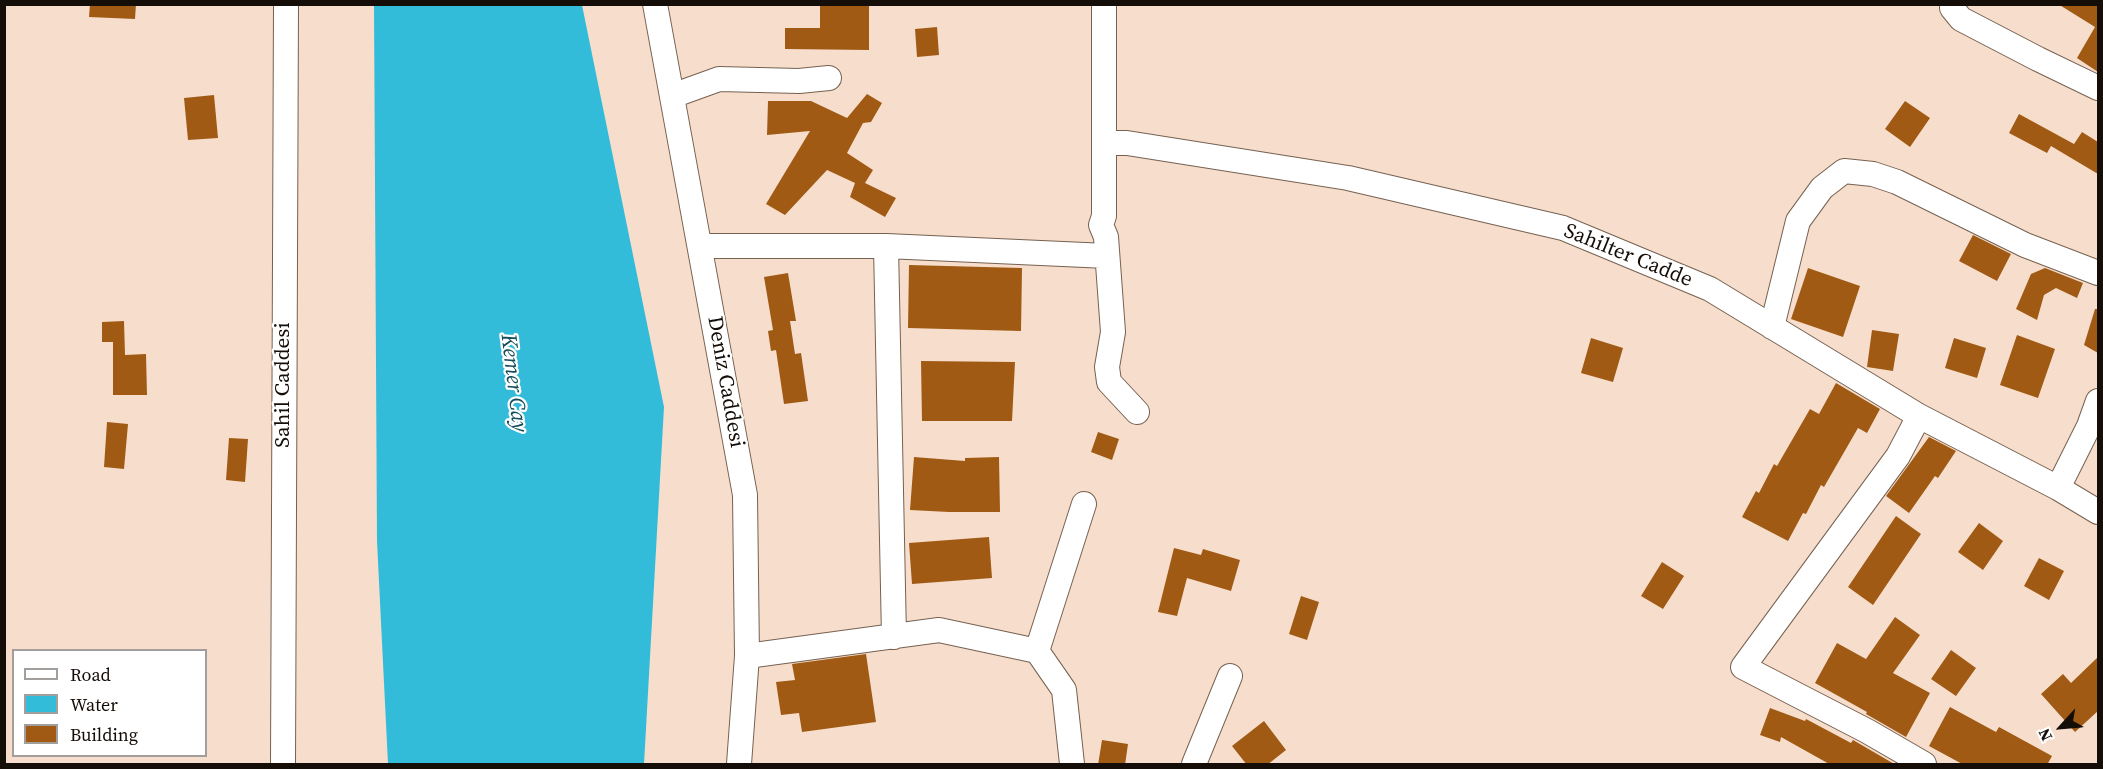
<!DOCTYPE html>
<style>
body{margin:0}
#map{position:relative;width:2103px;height:769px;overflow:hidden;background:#f7decc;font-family:"Source Serif 4",serif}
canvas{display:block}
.frame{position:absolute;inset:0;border:6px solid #150d07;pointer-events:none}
.legend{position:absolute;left:12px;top:649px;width:195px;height:108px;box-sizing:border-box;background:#fff;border:2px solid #a19e9c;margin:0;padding:8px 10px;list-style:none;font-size:18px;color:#150d07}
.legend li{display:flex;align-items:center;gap:12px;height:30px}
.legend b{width:30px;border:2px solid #a19e9c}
.north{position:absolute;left:2031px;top:697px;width:60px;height:60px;-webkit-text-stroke:4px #fff;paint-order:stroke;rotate:244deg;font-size:16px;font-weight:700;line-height:24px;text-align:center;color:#150d07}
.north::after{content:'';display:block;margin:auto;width:21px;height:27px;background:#150d07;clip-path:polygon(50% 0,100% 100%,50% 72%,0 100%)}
</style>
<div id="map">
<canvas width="2103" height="769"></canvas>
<div class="frame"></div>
<ul class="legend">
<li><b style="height:8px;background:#fff"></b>Road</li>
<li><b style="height:16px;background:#33bbda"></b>Water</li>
<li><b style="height:16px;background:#a05a14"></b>Building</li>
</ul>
<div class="north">N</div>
</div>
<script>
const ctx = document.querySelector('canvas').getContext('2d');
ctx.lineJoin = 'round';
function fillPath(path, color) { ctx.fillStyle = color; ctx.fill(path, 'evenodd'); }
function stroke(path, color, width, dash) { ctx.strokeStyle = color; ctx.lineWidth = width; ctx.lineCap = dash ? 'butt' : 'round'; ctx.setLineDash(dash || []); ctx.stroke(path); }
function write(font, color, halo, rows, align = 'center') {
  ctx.font = font + ' "Source Serif 4",serif'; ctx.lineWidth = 4.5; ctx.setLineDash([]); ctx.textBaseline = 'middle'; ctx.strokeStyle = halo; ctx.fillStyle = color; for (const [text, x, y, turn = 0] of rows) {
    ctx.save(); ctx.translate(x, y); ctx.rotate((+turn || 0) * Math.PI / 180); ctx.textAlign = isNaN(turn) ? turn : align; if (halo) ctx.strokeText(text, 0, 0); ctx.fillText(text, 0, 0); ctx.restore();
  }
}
fillPath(new Path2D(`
 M374 5H582L664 407 644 764H388L377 541Z`), '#33bbda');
fillPath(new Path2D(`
 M90 4H136L135 19 89 17Z
 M820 4H869V50L785 49V28H820Z
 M2058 4H2098V72L2077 58 2095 27Z
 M937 27 939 55 917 57 915 29Z
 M867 94 882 103 871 122 863 123 847 153 873 170 865 183 896 198 885 217 850 197 855 183 827 170 785 215 766 204 810 131 767 135 768 101H811L847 118Z
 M214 95 218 138 188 140 184 98Z
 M1905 101 1930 118 1910 147 1885 129Z
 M2019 114 2074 144 2082 132 2098 142V174L2051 146 2047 153 2009 133Z
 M1973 235 2011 254 1997 281 1959 261Z
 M909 265 1022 268 1021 331 908 328Z
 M1808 268 1860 286 1843 337 1791 319Z
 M2045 268 2083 283 2077 298 2056 288 2044 295 2037 320 2016 309 2031 274Z
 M788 273 796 321H790L795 354 801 353 808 401 784 404 776 350 771 351 768 331 773 330 764 277Z
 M2095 309H2098V353L2084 345Z
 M124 321 125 355 146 354 147 395H113V342H102V322Z
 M1872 330 1899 334 1893 371 1867 367Z
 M2017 335 2055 349 2038 398 2000 385Z
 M1591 338 1623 348 1613 382 1581 373Z
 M1954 338 1986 348 1977 378 1945 368Z
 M921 361 1015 362 1012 421H922Z
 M1836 383 1880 409 1867 433 1858 428 1824 487 1821 485 1806 514 1803 513 1788 541 1742 517 1756 491 1759 493 1774 464 1777 466 1810 409 1819 414Z
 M107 422 128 424 124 469 104 467Z
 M1098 432 1119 439 1112 460 1091 452Z
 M1929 437 1956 451 1938 478 1935 476 1909 513 1886 496Z
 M229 438 248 439 245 482 226 480Z
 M914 457 965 461V458L999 457 1000 512H949L910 510Z
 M1896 516 1921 534 1873 605 1848 587Z
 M1979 523 2003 541 1983 570 1958 552Z
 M989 537 992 578 912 584 909 543Z
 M1174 548 1201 555 1203 549 1240 560 1231 591 1187 578 1177 616 1158 612Z
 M2039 558 2064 571 2049 600 2024 586Z
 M1662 562 1684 576 1663 609 1641 596Z
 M1301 596 1319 602 1307 640 1289 634Z
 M1895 617 1920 635 1893 673 1930 693 1906 737 1866 714 1867 712 1815 683 1837 643 1866 659Z
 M1951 650 1976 668 1956 696 1931 679Z
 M866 654 876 722 802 732 799 713 781 715 776 682 795 680 792 664Z
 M2098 657V711L2075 732 2041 694 2063 674 2071 683Z
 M1950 707 1996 732 1999 727 2052 756 2047 765H1964L1929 746Z
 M1770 708 1805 721 1806 719 1851 743 1853 740 1896 765H1831L1781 737 1780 742 1760 735Z
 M1264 721 1286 750 1267 765H1247L1232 746Z
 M1102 740 1128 744 1125 765H1098Z`), '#a05a14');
const minor = new Path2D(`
 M655 4 745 495 747 656 739 764
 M1104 4V216L1101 225 1106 237 1113 332 1107 367 1109 382 1137 412
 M1953 4 1952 8 1961 19 2038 59 2098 88
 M672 96 719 79 799 81 829 78
 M1105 143H1127L1348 178 1563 228 1710 289 1919 416 2058 488 2098 512
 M700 246H886L1107 256
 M886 246 894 637
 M1772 327 1798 221 1822 188 1844 171 1873 174 1897 182 2025 245 2098 273
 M1919 416 1898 456 1743 667 1867 731 1924 764
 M2058 488 2089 426 2098 401
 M1037 651 1064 690 1072 764
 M747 656 939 630 1037 651 1084 504
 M283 764 286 4
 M1194 764 1230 676`);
stroke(minor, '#766151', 26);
stroke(minor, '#fff', 24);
write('21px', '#150d07', '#fff', [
 ["Sahilter Cadde",1628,256,22],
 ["Deniz Caddesi",725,382,80],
 ["Sahil Caddesi",284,385,-90]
]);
write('italic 22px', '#164d5a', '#fff', [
 ["Kemer Cay",513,383,83]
]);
</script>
